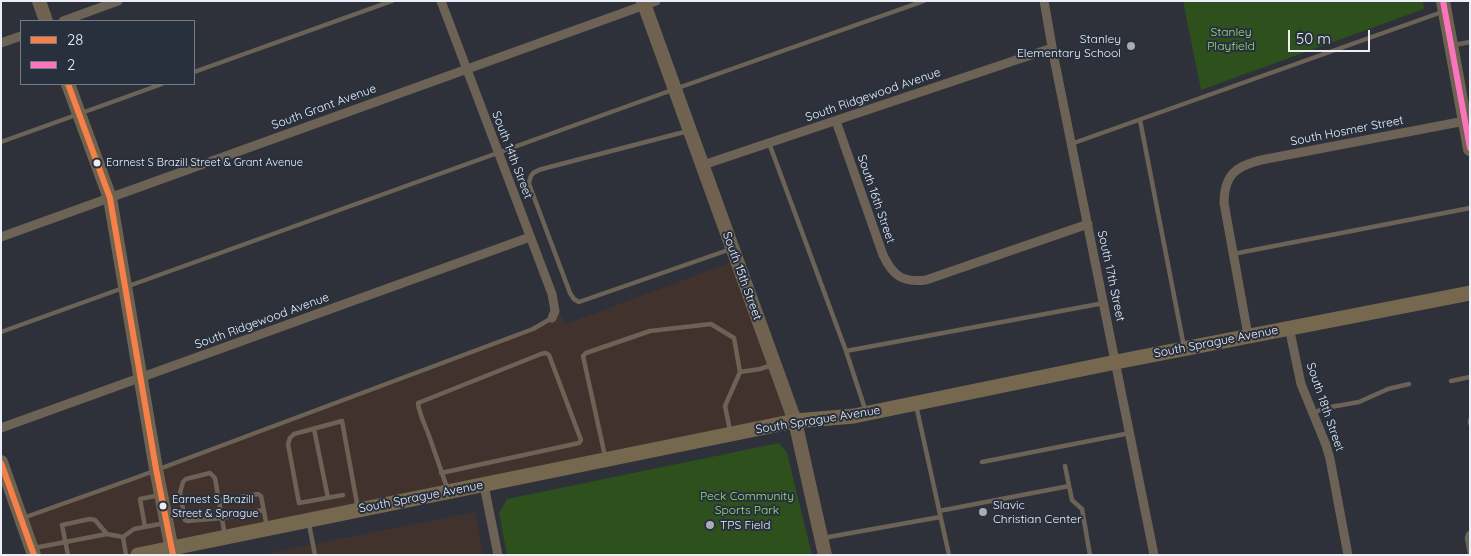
<!DOCTYPE html>
<style>
body{margin:0}
#map{position:relative;width:1471px;height:556px;overflow:hidden;background:#2e3139;font-family:Quicksand,sans-serif}
canvas{display:block}
.frame{position:absolute;inset:0;border:2px solid #eaeff7;pointer-events:none}
.legend{position:absolute;left:20px;top:20px;width:175px;height:65px;box-sizing:border-box;background:#29303d;border:1px solid #767c87;margin:0;padding:6px 9px;list-style:none;font-size:15px;color:#eaeff7}
.legend li{display:flex;align-items:center;gap:10px;height:25px}
.legend b{width:25px;border:1px solid #767c87}
.scale{position:absolute;left:1288px;top:30px;width:82px;height:22px;box-sizing:border-box;border:2px solid #eaeff7;border-top:0;padding-left:6px;font-size:15px;line-height:18px;white-space:nowrap;color:#eaeff7;-webkit-text-stroke:4px #29303d;paint-order:stroke}
</style>
<div id="map">
<canvas width="1471" height="556"></canvas>
<div class="frame"></div>
<ul class="legend">
<li><b style="height:6px;background:#f78048"></b>28</li>
<li><b style="height:6px;background:#fc73be"></b>2</li>
</ul>
<div class="scale">50 m</div>
</div>
<script>
const ctx = document.querySelector('canvas').getContext('2d');
ctx.lineJoin = 'round';
function fillPath(path, color) { ctx.fillStyle = color; ctx.fill(path, 'evenodd'); }
function stroke(path, color, width, dash) { ctx.strokeStyle = color; ctx.lineWidth = width; ctx.lineCap = dash ? 'butt' : 'round'; ctx.setLineDash(dash || []); ctx.stroke(path); }
function write(font, color, halo, rows, align = 'center') {
  ctx.font = font + ' Quicksand,sans-serif'; ctx.lineWidth = 4; ctx.setLineDash([]); ctx.textBaseline = 'middle'; ctx.strokeStyle = halo; ctx.fillStyle = color; for (const [text, x, y, turn = 0] of rows) {
    ctx.save(); ctx.translate(x, y); ctx.rotate((+turn || 0) * Math.PI / 180); ctx.textAlign = isNaN(turn) ? turn : align; if (halo) ctx.strokeText(text, 0, 0); ctx.fillText(text, 0, 0); ctx.restore();
  }
}
fillPath(new Path2D(`
 M737 260 795 421 138 555H34L21 516 156 469 547 322 555 306 566 324Z
 M475 512 483 555H258Z`), '#42322d');
fillPath(new Path2D(`
 M1183 1H1423L1424 9 1201 90Z
 M779 443 787 453 812 555H507L499 513 507 499Z`), '#2d501c');
stroke(new Path2D(`
 M1454 45 1470 42
 M194 72 392 1
 M1140 120 1184 347
 M688 131 542 169C533 172 530 174 529 184L570 293 574 299 579 302 731 249
 M1 142 162 84
 M769 143 846 351 866 412
 M1071 144 1442 12
 M1233 254 1470 208
 M1 332 675 89 924 1
 M846 351 1104 303
 M740 372 760 369 772 365
 M1451 381 1470 377
 M916 405 949 555
 M1313 413 1325 408 1359 402 1388 389 1409 384
 M1470 420V423
 M314 429 328 498
 M605 456 583 356 586 353 650 331 711 324 734 338 740 372 725 406 730 430
 M982 462 1130 433
 M1065 466 1072 500 1082 509 1090 555
 M441 473 579 443 581 440 549 355 546 353 541 354 418 403C419 413 424 423 428 433 435 452 441 471 448 490
 M343 495 299 503 288 444 290 438 294 434 342 421 358 509
 M219 501 258 494 261 496 267 527
 M939 511 1069 486
 M23 518 135 478 533 329 552 318
 M309 524 315 555
 M145 527 140 499 160 495
 M1470 533 1468 534 1467 538 1470 554
 M225 536 215 478 210 473 186 479 183 482 180 493 185 520 187 521 222 518 263 510
 M123 537 126 555
 M823 538 940 517
 M34 548 107 534
 M68 555 62 525 90 519 95 520 107 534 123 537 134 529 165 523`), '#6c6256', 4.5);
stroke(new Path2D(`
 M441 1 552 294 555 311 552 318
 M1044 1 1054 58 1154 555
 M63 21 118 1
 M1 43 21 36
 M836 121 883 255C893 276 903 283 926 280L1088 224
 M703 165 1052 48
 M1 237 656 1
 M1289 327 1301 384 1326 445 1330 459 1348 555
 M1248 335 1224 203C1224 175 1236 166 1261 160L1470 120
 M1 428 530 237
 M484 485 498 555`), '#6c6256', 9);
stroke(new Path2D(`
 M39 1 46 21
 M643 1 795 421 825 555
 M1443 1 1470 149
 M68 84 110 198 156 469 173 555
 M1 462 34 555`), '#706250', 14);
stroke(new Path2D(`
 M138 555 795 421 854 416 1116 362 1470 293`), '#76674f', 15);
stroke(new Path2D(`
 M68 84 110 198 156 469 173 555
 M1 463 34 555`), '#f78048', 6);
stroke(new Path2D(`
 M1443 1 1470 148`), '#fc73be', 6);
for (const [x, y, r, color] of [
 [1131,46,5,"#a8acb4"],
 [97,163,4.5,"#eaeff7"],
 [163,506,4.5,"#eaeff7"],
 [983,512,5,"#a8acb4"],
 [710,525,5,"#a8acb4"]
]) { const dot = new Path2D(); dot.arc(x, y, r, 0, 2 * Math.PI); ctx.fillStyle = color; ctx.fill(dot); stroke(dot, '#29303d', 2); }
write('11px', '#eaeff7', '#29303d', [
 ["Earnest S Brazill Street & Grant Avenue",106,163],
 ["Earnest S Brazill",172,500],
 ["Street & Sprague",172,514]
], 'left');
write('12px', '#9ae179', '#29303d', [
 ["Stanley",1231,32],
 ["Playfield",1231,46],
 ["Peck Community",747,496],
 ["Sports Park",747,510]
]);
write('12px', '#eaeff7', '#29303d', [
 ["Stanley",1121,39,"right"],
 ["Elementary School",1121,53,"right"],
 ["Slavic",993,505],
 ["Christian Center",993,519],
 ["TPS Field",720,525]
], 'left');
write('12px', '#eaeff7', '#29303d', [
 ["South Ridgewood Avenue",873,95,-19],
 ["South Grant Avenue",324,107,-20],
 ["South Hosmer Street",1347,131,-11],
 ["South 14th Street",512,155,69],
 ["South 16th Street",876,199,71],
 ["South 15th Street",742,276,70],
 ["South 17th Street",1111,276,78],
 ["South Ridgewood Avenue",262,321,-20],
 ["South Sprague Avenue",1216,342,-11],
 ["South 18th Street",1325,407,71],
 ["South Sprague Avenue",818,420,-9],
 ["South Sprague Avenue",421,497,-11]
]);
</script>
